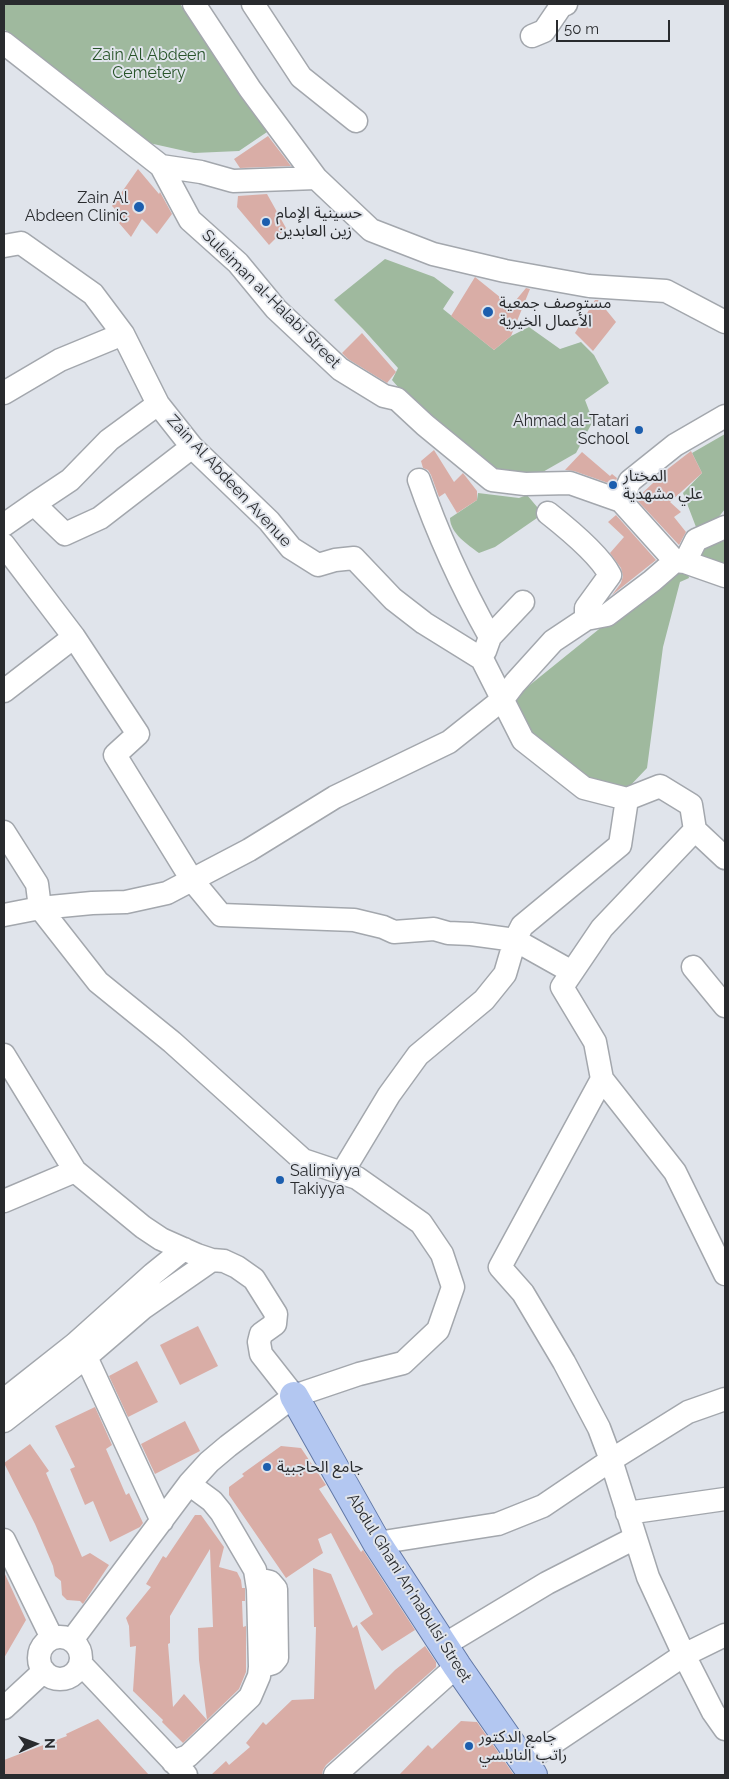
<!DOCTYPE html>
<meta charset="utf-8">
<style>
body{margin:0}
#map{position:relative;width:729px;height:1779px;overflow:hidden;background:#e0e4eb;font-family:Raleway,sans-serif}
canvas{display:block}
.frame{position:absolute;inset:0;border:5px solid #292b2e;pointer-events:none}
.north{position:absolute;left:10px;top:1719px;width:50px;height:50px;-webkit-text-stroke:4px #e0e4eb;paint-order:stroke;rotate:88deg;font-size:14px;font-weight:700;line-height:20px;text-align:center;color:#292b2e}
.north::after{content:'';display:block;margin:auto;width:18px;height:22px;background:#292b2e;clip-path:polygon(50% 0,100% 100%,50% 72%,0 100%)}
.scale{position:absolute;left:556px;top:20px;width:114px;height:22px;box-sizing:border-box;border:2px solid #292b2e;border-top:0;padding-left:6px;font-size:15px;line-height:18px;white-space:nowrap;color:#292b2e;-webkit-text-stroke:4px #e0e4eb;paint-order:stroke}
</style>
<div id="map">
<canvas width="729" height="1779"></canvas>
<div class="frame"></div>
<div class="north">N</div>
<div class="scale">50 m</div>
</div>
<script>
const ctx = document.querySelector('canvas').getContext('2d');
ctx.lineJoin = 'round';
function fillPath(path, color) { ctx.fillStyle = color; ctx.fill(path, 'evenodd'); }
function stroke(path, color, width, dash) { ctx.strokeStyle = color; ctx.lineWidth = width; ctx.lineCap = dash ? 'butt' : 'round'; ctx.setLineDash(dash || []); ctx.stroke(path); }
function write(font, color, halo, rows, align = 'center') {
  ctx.font = font + ' Raleway,"Noto Sans Arabic",sans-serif'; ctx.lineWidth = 4; ctx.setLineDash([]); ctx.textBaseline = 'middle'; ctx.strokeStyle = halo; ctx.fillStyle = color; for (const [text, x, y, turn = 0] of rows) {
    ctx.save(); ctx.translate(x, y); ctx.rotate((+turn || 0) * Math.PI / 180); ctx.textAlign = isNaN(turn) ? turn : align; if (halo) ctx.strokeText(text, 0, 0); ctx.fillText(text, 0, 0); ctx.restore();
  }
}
fillPath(new Path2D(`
 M4 4H180L270 130 239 151 194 153 149 143 108 109 4 29Z
 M385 259 434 277 454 292 443 309 494 350 511 336 529 327 560 349 581 342 594 355 609 383 585 400 593 421 576 453 541 473 492 471 417 409 392 380 398 368 363 329 334 300Z
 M725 434V509L714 523 701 528 696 527 683 493 702 473 692 453Z
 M478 493 519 498 527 495 538 508 537 518 495 547 479 553C468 545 450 533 450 518L477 500Z
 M725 533V569L698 553 702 546Z
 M687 569 689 578 680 582 663 647 647 768 627 789 588 781 524 727 515 697 666 575Z`), '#9fb99e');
fillPath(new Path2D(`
 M268 136 291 166 240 168 234 159Z
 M138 169 159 194 160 192 172 214 157 234 142 219 131 237 119 223 123 217 112 206Z
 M267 194 286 228 269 245 237 207 238 196Z
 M475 277 511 306 526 288 530 289 511 336 494 350 451 316Z
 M595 300H598L616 322 593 351 575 333Z
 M362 333 396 372 387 383 348 359 342 353Z
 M434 450 454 482 463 473 477 491V500L457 513 445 493 439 497 431 475 428 470 423 468 421 461Z
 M691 451 702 473 670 502 681 512 674 517 686 532 679 545 636 499 669 468Z
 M582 452 610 476 612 474 617 478 614 485 574 471 565 470Z
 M616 515 656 560 612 595 621 583 623 576 621 568 610 553 624 537 608 522Z
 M198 1326 218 1366 180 1385 160 1345Z
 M137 1361 158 1402 128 1417 109 1376Z
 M95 1407 112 1445 106 1449 126 1495 129 1493 143 1523 140 1527 110 1542 93 1501 85 1505 70 1469 75 1467 55 1426Z
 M185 1421 200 1451 155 1474 141 1444Z
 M30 1444 49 1471 46 1473 82 1557 90 1553 109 1565 83 1604 80 1601 67 1600 62 1595 61 1581 55 1576 53 1566 35 1524 4 1463Z
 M281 1446 301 1448 326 1485 319 1489 361 1552 363 1550 415 1630 382 1651 360 1623 373 1614 331 1533 318 1539 323 1553 286 1578 229 1495V1487L244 1476 242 1474Z
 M195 1515H201L224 1547 219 1567 237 1572 241 1580 242 1588H245V1601H242L243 1627 246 1626V1672L239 1689 207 1720 199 1660 198 1628 213 1627 210 1549 170 1616V1643L168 1644 173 1707 184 1694 207 1720 183 1743 162 1722 163 1720 133 1691 136 1646 130 1647 129 1626 126 1618 151 1587 146 1584 163 1556 166 1558Z
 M313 1568 331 1574 353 1628 357 1625 375 1690 395 1670 425 1646 436 1662V1667L326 1765 323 1770 322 1775H211L226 1761 229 1765 250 1747 246 1743 263 1722 266 1725 292 1700 314 1699 316 1627H314Z
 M4 1572 26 1620 4 1658Z
 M98 1719 149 1775H4V1760L67 1736 66 1734Z
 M461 1721 477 1722 514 1775H399L428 1745 432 1749Z`), '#d9ada6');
const minor = new Path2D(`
 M194 4 250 89 316 178
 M253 4 301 77 356 121
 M532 36 544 31 561 6 566 4
 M4 43 161 166 190 220 238 263 276 309 340 369 384 396 397 399 425 425 492 480 525 484 570 483 621 501 675 561 685 562 725 576
 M161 166 201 172 233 181 316 178 371 230 433 254 505 271 589 286 666 291 725 322
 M4 246 21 243 93 294 123 334 158 404 192 447 269 521 291 548 318 565 335 560 354 558 393 599 424 623 482 659 523 740 584 788 627 799 660 786 691 805 695 830
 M4 393 60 360 123 334
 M419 480C438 535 462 587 490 637
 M621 501 630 481 675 445 725 416
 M34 504 70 480 109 440 158 404
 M548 513C567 528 599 554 610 575L586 608V619
 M4 525 34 504 65 534 100 518 192 447
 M4 545 74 637 138 734 115 755 192 880 221 915 354 920 383 927 394 932 434 929 448 933 471 934 515 940 572 972
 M685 562 696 540 725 527
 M485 651 490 637 523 602
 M4 691 74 637
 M695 830 602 928 562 987 595 1042 602 1079 500 1267 523 1293 564 1362 599 1428 611 1460 648 1577 684 1655 713 1712 725 1729
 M695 830 725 858
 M4 832 37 884 40 908 98 982 172 1042 303 1160 357 1178 421 1223 442 1254 453 1287 438 1330 403 1363 359 1374 294 1396 228 1446 209 1462 189 1484 72 1640
 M4 915 40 908 92 903 126 902 167 893 249 850 335 797 449 742 503 699 515 683 553 641 586 619 607 615 652 581 675 561
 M693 967 725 1006
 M4 1055 75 1171 143 1227 161 1239 197 1255 212 1260 224 1261 237 1267 254 1279 276 1314 275 1324 261 1334 259 1342 261 1354 294 1396
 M602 1079 675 1172 725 1274
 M342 1173 389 1095 418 1055 484 1000 505 974 515 940 522 926 620 845 627 799
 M4 1201 75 1171
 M86 1357 162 1521
 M4 1400 75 1344 153 1274 184 1249
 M4 1421 86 1357 143 1308 212 1260
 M627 1513 725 1499
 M4 1540 52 1638
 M377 1543 498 1524 543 1506 611 1460 688 1412 725 1399
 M257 1579 270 1582 276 1589 277 1658 273 1663 260 1667
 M39 1658a21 21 0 1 1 42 0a21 21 0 1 1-42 0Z
 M444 1645 547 1583 635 1538
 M81 1664 186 1775
 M4 1708 44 1671
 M173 1762 188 1756 250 1697 259 1676 260 1667 258 1589 255 1570 221 1512 212 1501 189 1484
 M523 1763 684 1655 725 1635
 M335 1775 457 1666`);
const major = new Path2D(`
 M294 1396 377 1543 457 1666 533 1775`);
stroke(minor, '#a3a7ad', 25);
stroke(major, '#6278a6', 30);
stroke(minor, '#fff', 22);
stroke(major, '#b3c7f1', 28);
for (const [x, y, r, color] of [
 [139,207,6,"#1c5eae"],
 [266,222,5,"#1c5eae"],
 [488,312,6,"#1c5eae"],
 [639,430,5,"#1c5eae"],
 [613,485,5,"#1c5eae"],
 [280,1180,5,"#1c5eae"],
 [267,1467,5,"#1c5eae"],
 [469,1746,5,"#1c5eae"]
]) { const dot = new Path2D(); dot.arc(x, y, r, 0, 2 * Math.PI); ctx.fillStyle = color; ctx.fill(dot); stroke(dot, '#e0e4eb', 2); }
write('16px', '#28542a', '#e0e4eb', [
 ["Zain Al Abdeen",149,55],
 ["Cemetery",149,73]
]);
write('16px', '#292b2e', '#e0e4eb', [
 ["Zain Al",128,198,"right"],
 ["Abdeen Clinic",128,216,"right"],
 ["حسينية الإمام",276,213],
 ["زين العابدين",276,231],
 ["مستوصف جمعية",499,303],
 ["الأعمال الخيرية",499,321],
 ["Ahmad al-Tatari",629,421,"right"],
 ["School",629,439,"right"],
 ["المختار",623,476],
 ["علي مشهدية",623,494],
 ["Salimiyya",290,1171],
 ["Takiyya",290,1189],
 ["جامع الحاجبية",277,1467],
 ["جامع الدكتور",479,1737],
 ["راتب النابلسي",479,1755]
], 'left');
write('16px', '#292b2e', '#e0e4eb', [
 ["Suleiman al-Halabi Street",271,299,45],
 ["Zain Al Abdeen Avenue",229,481,47],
 ["Abdul Ghani An'nabulsi Street",409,1588,58]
]);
</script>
